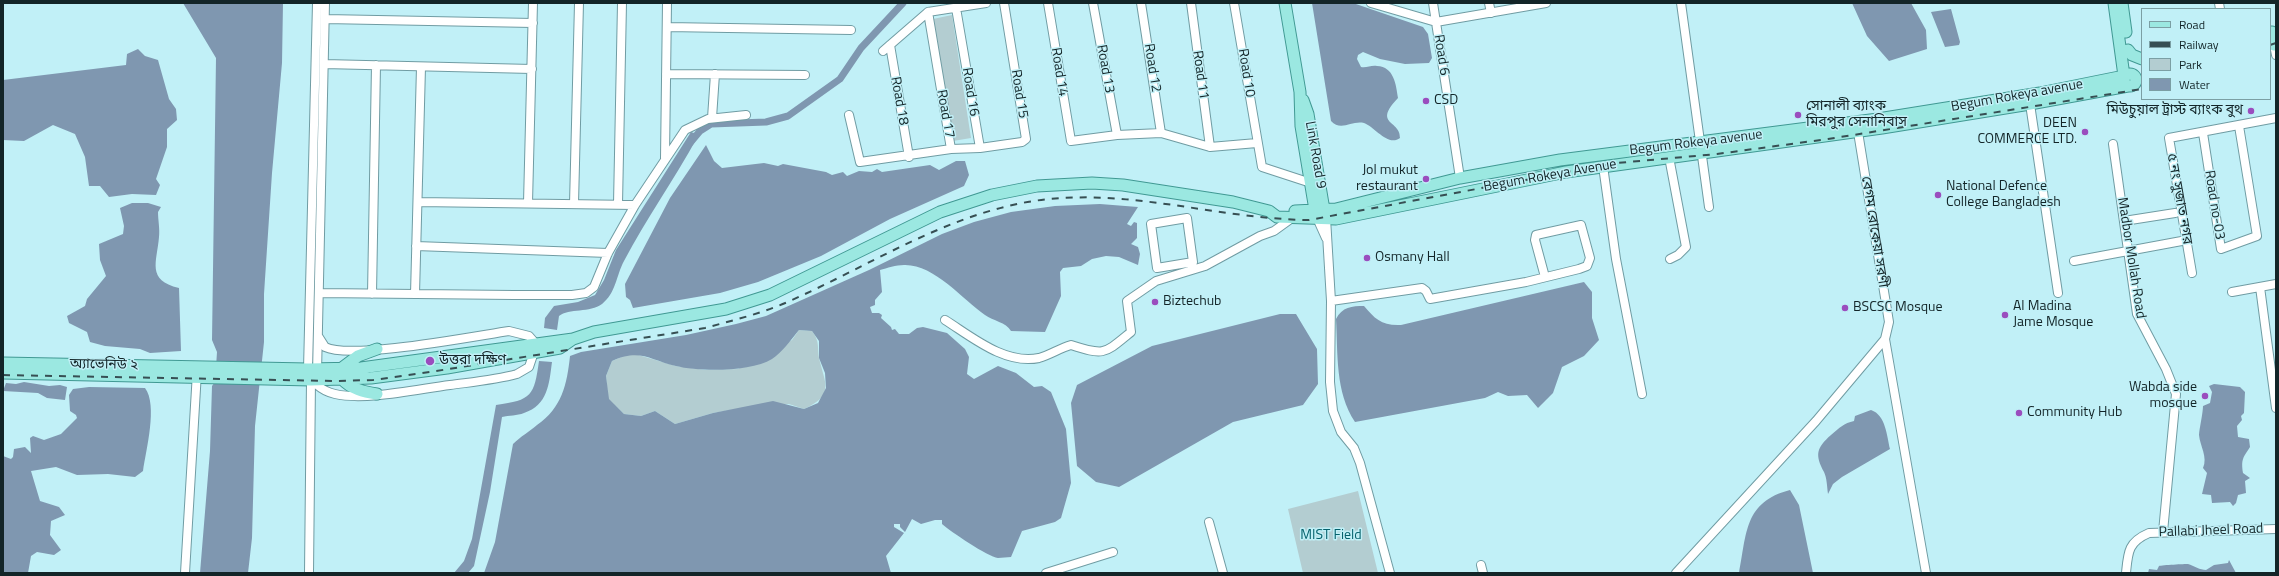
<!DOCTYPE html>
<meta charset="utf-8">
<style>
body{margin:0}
#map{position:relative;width:2279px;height:576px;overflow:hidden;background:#c1f0f7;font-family:"Titillium Web",sans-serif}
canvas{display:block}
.frame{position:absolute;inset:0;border:4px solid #132528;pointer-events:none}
.legend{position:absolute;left:2141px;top:8px;width:130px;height:92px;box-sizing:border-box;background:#c1f0f7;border:1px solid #7b9fa4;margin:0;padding:5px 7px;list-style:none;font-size:12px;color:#132528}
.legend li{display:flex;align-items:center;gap:8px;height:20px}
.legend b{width:20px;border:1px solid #7b9fa4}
</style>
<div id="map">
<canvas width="2279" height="576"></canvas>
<div class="frame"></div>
<ul class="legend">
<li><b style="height:5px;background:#9be8e1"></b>Road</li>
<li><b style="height:5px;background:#374f53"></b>Railway</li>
<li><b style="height:11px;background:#b3cdd1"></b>Park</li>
<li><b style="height:11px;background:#7f97b0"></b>Water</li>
</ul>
</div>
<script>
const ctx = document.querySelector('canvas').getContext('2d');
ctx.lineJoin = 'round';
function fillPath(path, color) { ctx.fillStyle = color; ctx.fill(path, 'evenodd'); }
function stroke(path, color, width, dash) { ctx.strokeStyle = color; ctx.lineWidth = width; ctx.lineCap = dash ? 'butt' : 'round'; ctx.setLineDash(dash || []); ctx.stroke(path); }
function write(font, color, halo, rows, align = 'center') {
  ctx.font = font + ' "Titillium Web","Noto Sans Bengali",sans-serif'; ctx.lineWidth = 3; ctx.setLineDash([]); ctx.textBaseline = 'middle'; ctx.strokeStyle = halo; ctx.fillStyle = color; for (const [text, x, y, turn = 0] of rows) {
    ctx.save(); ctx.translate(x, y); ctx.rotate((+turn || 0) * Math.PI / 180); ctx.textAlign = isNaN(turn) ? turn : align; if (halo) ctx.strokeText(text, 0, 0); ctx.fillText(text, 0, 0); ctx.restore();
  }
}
fillPath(new Path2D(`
 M952 15 971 138 953 141 933 19Z
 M799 330 812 331C820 342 817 346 819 358 825 384 835 395 804 409L789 404 742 408 713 413 675 424 655 411 641 416 624 414 608 399 606 376 612 361 626 355 635 354 676 366 705 370 738 369 792 340Z
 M1358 491 1378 573H1303L1288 509Z`), '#b3cdd1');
fillPath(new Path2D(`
 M183 3H283L282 63 272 173 264 294V342L255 426 252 538 248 573H200L210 451 212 386 215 382 217 352 212 340 216 58Z
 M1312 3H1353L1423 27 1428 34 1432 58 1429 63 1405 64 1380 59 1363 52 1358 55 1357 59 1361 67C1367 68 1371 65 1377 66 1394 67 1396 84 1398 98 1372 125 1401 120 1400 138 1388 147 1375 127 1364 123 1352 120 1341 132 1331 121Z
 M1852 3H1911L1926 30 1927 49 1889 61 1867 36Z
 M1951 9 1960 42 1959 45 1945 47 1931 12Z
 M138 49 145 56 158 60 169 99 176 109 177 120 167 129V147L156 179 160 185 156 195 132 194 109 197 100 186H89L85 157 75 134 53 125 24 141 3 140V80L126 65 127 54Z
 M691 132 694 133 697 138C674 180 646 219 624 261 616 276 616 293 602 304 590 313 569 308 559 316L557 330 544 328 545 318 554 306 578 302 595 295 604 280 616 250Z
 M706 145 714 161 722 168 764 163 778 166 783 164 826 172 832 175 843 172 847 176 859 171 872 172 877 169 882 172 930 165 939 170 956 161H965L969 175 964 186 955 190 890 219 821 256 758 282 720 293 633 308 630 300 626 297 625 284 670 198Z
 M132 203H148L161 207 158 212C158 220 160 229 159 237 157 262 146 280 179 288L181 351 150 353 140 349 105 346 90 342 87 332 69 323 67 316 85 306 87 299 106 276 100 260 99 244 123 234 124 226 120 208Z
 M1100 204 1138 207 1127 224 1131 226 1134 222 1137 223V238L1131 244 1138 247 1140 254 1138 265 1119 257 1106 256 1092 259 1081 266 1063 268 1060 272 1061 296 1045 332 1011 331C1006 322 993 321 985 315 962 299 934 264 904 265 896 265 887 268 880 270L882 292 875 300V305L870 307 872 313H879L882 315 881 318 891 327 892 330 895 329 899 334H909L917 328 923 327 947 333 965 349 969 357 967 374 974 379 998 366 1016 373 1034 387 1042 386 1051 392 1066 429 1071 483 1061 518 1055 522 1022 531 1011 557C1007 557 1002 558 998 558 988 557 950 531 942 524V520H935L921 524 912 519 905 532 900 527V524H894V527L904 533 886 556 891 573H484L495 542 513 444C521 436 529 432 537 425 562 408 567 384 570 356L581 352 686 335 736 324 766 316 869 270 942 234 974 222 1011 212 1055 206ZM799 330 812 331 819 341V358L825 373 826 388 818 403 804 409 773 401 713 413 675 424 655 411 641 416 624 414 609 399 606 376 612 361C640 348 650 360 676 366 700 372 751 372 772 359 782 352 791 340 799 330Z
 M1584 282 1592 292V318L1599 340 1584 356 1562 367 1553 393 1538 408 1527 395 1508 396 1498 392 1485 398 1355 422C1335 392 1338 353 1336 319 1342 307 1352 306 1364 306 1375 319 1382 326 1401 325Z
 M1280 314H1296L1317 349 1318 384 1303 405 1233 422 1119 487 1096 482 1077 466 1071 403 1077 385 1152 346Z
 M539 361 552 362C549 384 548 405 524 413 517 416 509 415 502 417L490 492 474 566 468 573H454L464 561 472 539 496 405C532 400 534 396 539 361Z
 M24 382 49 386 60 385 67 387 65 400 47 398 38 393 3 391 6 383 16 384Z
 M2214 384 2240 387 2245 392 2244 413 2241 416 2242 420 2237 426 2238 437 2249 439 2250 447C2243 458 2241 459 2243 473L2250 478 2245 481 2246 493 2238 495 2236 503 2233 506 2230 502 2212 503 2211 495 2202 494 2207 473 2203 468C2208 457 2200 446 2199 435 2199 430 2203 413 2203 406L2210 403 2212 392 2209 386Z
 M89 387 145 388C158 405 146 450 143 471L135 477 108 474 77 475 56 467 31 471 40 501 59 507 65 515 51 521 50 535 61 550 54 555 37 552 31 556 28 573H3V456L11 459 13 457 14 449 25 447 31 453 30 438 33 436 44 440 61 434 77 418 76 415 70 411 69 395 73 389Z
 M1871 410C1886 415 1887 437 1890 449L1842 477 1833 484 1828 494C1827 487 1827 478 1824 472 1815 455 1816 448 1831 435 1839 428 1844 423 1854 421L1855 416Z
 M1790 490 1799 505 1813 573H1739C1747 533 1744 502 1790 490Z
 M2229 560 2236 573H2148L2149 569 2157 570 2159 566C2162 565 2185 564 2188 564 2194 566 2200 570 2206 570L2214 565 2228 563Z`), '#7f97b0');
stroke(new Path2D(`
 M690 143 700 131 711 124 766 122 788 116 840 79 861 48 903 3`), '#7f97b0', 7);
const minor = new Path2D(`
 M317 3 308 369C310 382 322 391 335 394 366 401 418 389 450 385 472 382 495 380 517 374L529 367 534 352
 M1048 3 1071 141 1117 135 1161 133 1210 147 1257 143
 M1093 3 1117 135
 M1141 3 1161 133
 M1191 3 1210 147
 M1234 3 1262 167 1311 183
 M1371 3 1436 22 1546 3
 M1433 3 1460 178
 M1489 3 1491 13
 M1681 3 1709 207
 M2219 3 2220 9
 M928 12 986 3
 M325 19 533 23
 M667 27 851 30
 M890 45 909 157
 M2274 45 2276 55
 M883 51 928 12
 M324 64 532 69
 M666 74 805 75
 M2030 104 2058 293
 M849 115 860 162 951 149 928 12
 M712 118 715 74
 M2203 133 2221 249 2257 236 2239 126
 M2113 144 2137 314 2166 369 2176 394 2163 532
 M980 148 1022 142 1026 139 1004 3
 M951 149 980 148 956 8
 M1669 157 1686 247 1678 255 1670 259
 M665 158 667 3
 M1603 166 1616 259 1642 394
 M418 202 635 205
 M528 203 533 3
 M574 204 579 3
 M618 204 622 3
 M1187 218 1193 262 1157 268 1151 224Z
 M1317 218 1326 238
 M1326 218 1331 301 1330 382 1333 411 1341 432 1354 448 1360 463 1390 573
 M2124 221 2175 213
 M416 246 608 253
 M2074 261 2187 240
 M2192 273 2169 138 2276 118
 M2260 287 2276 408
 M2232 292 2276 284
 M319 293 514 295H572L586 293 594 287 608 253 635 205 685 130 708 119 746 115
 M372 294 376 65
 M415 294 421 67
 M1331 301 1422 288 1426 291 1430 299 1526 282 1579 269 1587 266 1590 258 1581 225 1536 235 1535 240 1545 277
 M945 320C972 337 1005 365 1039 358 1050 355 1060 348 1071 345 1105 356 1104 354 1131 332L1127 301 1156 281 1205 266 1260 236 1274 231 1292 218
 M318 336 325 347C351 360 475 336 509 331L529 336 536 344
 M1885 339 1926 573
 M317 374 325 3
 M1209 522 1223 573
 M1481 565 1483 573
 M185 573 197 372
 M309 573 311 380
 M1046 573 1113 552
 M1676 573 1816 421 1885 339 1889 322 1858 132
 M2126 573C2128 552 2128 542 2149 533L2276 529`);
const major = new Path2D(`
 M1285 3 1300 92 1301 126 1316 216
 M2122 3 2126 32
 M2272 32 2274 45
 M2128 50 2132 55 2142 59
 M2124 80a6 6 0 1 1 12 0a6 6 0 1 1-12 0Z
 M1303 100 1308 114 1325 216
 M1295 211 1336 209 1460 178 1560 160 1878 119 2040 93 2124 76 2114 3
 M3 363 308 369 361 368 573 339
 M3 373 311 380 371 378 447 368 560 348 573 339 594 332 726 309 770 295 940 212 992 195 1037 186 1092 183 1123 185 1233 202 1269 211 1277 217 1336 219 1566 172 1882 128 2030 104 2128 86
 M377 394C364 392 351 389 342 379V368L358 356 377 349`);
stroke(minor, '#709ca3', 10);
stroke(major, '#409993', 13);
stroke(minor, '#fff', 8);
stroke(major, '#9be8e1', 11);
stroke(new Path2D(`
 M2270 45 2276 43
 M3 375 336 381 373 380 430 372 705 328C734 320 764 313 792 300 868 266 940 219 1022 203 1120 184 1212 219 1309 220L1617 163 1717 154 1828 139 2142 89`), '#374f53', 2, [7, 7]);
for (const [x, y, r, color] of [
 [1426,101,4,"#9a4dbe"],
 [2251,111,4,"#9a4dbe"],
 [1798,115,4,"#9a4dbe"],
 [2085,132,4,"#9a4dbe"],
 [1426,179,4,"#9a4dbe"],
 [1938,195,4,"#9a4dbe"],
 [1367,258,4,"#9a4dbe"],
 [1155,302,4,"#9a4dbe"],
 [1845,308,4,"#9a4dbe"],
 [2005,315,4,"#9a4dbe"],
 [430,361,5,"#9a4dbe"],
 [2205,396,4,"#9a4dbe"],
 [2019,413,4,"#9a4dbe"]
]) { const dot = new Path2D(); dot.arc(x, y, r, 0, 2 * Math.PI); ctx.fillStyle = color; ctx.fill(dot); stroke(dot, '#c1f0f7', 1.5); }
write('14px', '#132528', '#c1f0f7', [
 ["Road 6",1441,55,81],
 ["Road 12",1152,68,81],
 ["Road 13",1105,69,80],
 ["Road 14",1059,72,81],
 ["Road 10",1246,73,81],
 ["Road 11",1200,75,82],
 ["Road 16",970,92,81],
 ["Road 15",1019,94,81],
 ["Begum Rokeya avenue",2017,96,-10],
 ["Road 18",899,101,80],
 ["Road 17",945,114,80],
 ["Begum Rokeya avenue",1696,143,-7],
 ["Link Road 9",1315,155,80],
 ["Begum Rokeya Avenue",1550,176,-10],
 ["৫ নং সুজাত নগর",2179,199,80],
 ["Road no-03",2214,205,81],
 ["বেগম রোকেয়া সরণী",1874,232,81],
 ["Madbor Mollah Road",2131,258,81],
 ["অ্যাভেনিউ ২",104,365,1],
 ["Pallabi Jheel Road",2211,531,-2]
]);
write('14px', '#132528', '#c1f0f7', [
 ["CSD",1434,101],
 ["সোনালী ব্যাংক",1806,107],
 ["মিরপুর সেনানিবাস",1806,123],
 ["মিউচুয়াল ট্রাস্ট ব্যাংক বুথ",2243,111,"right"],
 ["DEEN",2077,124,"right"],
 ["COMMERCE LTD.",2077,140,"right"],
 ["Jol mukut",1418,171,"right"],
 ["restaurant",1418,187,"right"],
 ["National Defence",1946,187],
 ["College Bangladesh",1946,203],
 ["Osmany Hall",1375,258],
 ["Biztechub",1163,302],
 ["Al Madina",2013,307],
 ["Jame Mosque",2013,323],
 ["BSCSC Mosque",1853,308],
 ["উত্তরা দক্ষিণ",439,361],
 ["Wabda side",2197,388,"right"],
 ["mosque",2197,404,"right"],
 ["Community Hub",2027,413]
], 'left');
write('14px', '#05616c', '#c1f0f7', [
 ["MIST Field",1331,536]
]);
</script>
